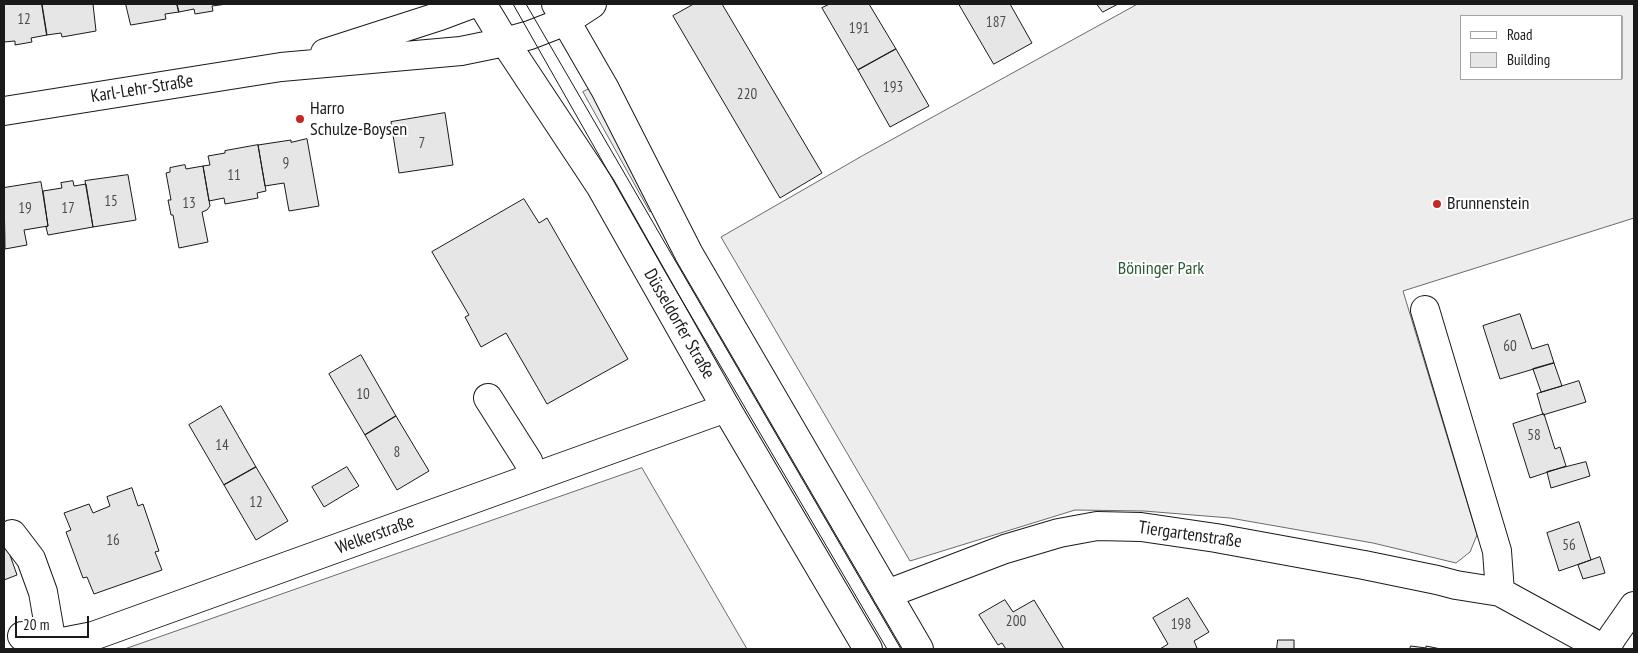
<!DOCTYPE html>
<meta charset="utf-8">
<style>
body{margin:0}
#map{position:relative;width:1638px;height:653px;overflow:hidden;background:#fff;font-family:"PT Sans Narrow",sans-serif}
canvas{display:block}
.frame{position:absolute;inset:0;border:5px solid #1a1a1a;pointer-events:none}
.legend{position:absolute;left:1460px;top:15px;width:162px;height:65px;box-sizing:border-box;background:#fff;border:1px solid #a3a3a3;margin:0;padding:6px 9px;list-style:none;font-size:15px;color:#1a1a1a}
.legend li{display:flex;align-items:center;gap:10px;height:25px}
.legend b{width:25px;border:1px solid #a3a3a3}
.scale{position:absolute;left:15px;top:616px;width:74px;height:22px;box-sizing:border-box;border:2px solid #1a1a1a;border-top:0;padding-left:6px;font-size:15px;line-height:18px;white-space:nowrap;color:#1a1a1a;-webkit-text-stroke:4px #fff;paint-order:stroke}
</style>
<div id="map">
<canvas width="1638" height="653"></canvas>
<div class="frame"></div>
<ul class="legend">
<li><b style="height:6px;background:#fff"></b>Road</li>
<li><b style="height:14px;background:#e6e6e6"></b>Building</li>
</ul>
<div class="scale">20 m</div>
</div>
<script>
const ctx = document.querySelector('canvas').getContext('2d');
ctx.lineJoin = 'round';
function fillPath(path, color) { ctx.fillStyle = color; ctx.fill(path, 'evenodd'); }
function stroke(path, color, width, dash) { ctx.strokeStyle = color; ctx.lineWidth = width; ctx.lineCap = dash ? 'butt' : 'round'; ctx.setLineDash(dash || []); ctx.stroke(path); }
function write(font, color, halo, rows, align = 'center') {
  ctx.font = font + ' "PT Sans Narrow",sans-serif'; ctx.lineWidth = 4; ctx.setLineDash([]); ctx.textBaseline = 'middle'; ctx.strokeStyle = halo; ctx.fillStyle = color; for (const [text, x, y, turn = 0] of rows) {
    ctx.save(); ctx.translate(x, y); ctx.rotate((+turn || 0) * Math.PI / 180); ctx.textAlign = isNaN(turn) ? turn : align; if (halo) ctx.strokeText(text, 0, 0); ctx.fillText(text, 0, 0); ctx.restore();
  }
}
const built = new Path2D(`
 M1138 4H1634V218L1403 291 1477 535 1470 552 1456 563 1373 543 1230 518 1144 511 1075 510 910 561 721 237 862 156ZM1462 16H1622V79H1462Z
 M589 89 634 169 653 210 650 212 583 92Z
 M642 468 747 649H125Z`);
fillPath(built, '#ededed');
stroke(built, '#6a6a6a', 1);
const building = new Path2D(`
 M4 4H42L47 35 31 38 32 42 15 45V41L4 42Z
 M42 4H93L96 31 62 37 61 33 47 35Z
 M126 4H177L179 12 165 14 166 19 131 25Z
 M177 4H227L212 6 213 11 195 14 194 9 179 12Z
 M694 4H722L822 173 780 198 673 16Z
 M830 4H869L896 49 858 70 822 8Z
 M959 4H1010L1032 43 994 64Z
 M1097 4H1118L1103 12Z
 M896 49 929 106 890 127 858 70Z
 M445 113 453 165 399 173 391 122Z
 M307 139 319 206 289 211 284 183 265 186 258 145 291 140V142Z
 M258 145 266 191 257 193 258 198 225 204 224 198 209 201 203 166 210 165 208 156 225 153V151Z
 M185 165 186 169 203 166 210 206 207 210 202 212 208 242 179 248 173 215H171L168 200H171L166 173 170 172V168Z
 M128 175 136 220 93 227 85 181Z
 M73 181 74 186 86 184 93 227 48 235 46 227 48 226 43 191 62 188 61 183Z
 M41 182 48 226 24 230 27 245 5 249 4 188Z
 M524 199 539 223 547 218 628 359 547 404 506 333 481 347 465 317 469 315 432 252Z
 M1520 314 1532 349 1548 344 1554 363 1500 379 1483 326Z
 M361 355 396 416 365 435 329 374Z
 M1554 363 1562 386 1541 392 1533 369Z
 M1579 381 1586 402 1543 415 1537 394Z
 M221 406 256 467 224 485 189 425Z
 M1544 414 1555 449 1560 447 1566 466 1530 478 1513 424Z
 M396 416 429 471 397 490 365 435Z
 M1586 462 1590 476 1551 488 1547 472Z
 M256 467 288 521 256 540 224 485Z
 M347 467 359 486 324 507 312 487Z
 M132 488 138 506 143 504 159 551 155 552 162 570 94 594 87 577 83 578 66 532 71 530 64 513 89 504 93 513 110 506 107 497Z
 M1579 522 1591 560 1559 571 1547 533Z
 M4 538 17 575 4 580Z
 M1600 557 1605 573 1583 579 1578 565Z
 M1188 598 1209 632 1194 641 1197 648 1194 649H1160L1168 644 1153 618Z
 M1005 600 1013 612 1034 600 1064 649H1006L1002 643 998 645 979 615Z
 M1278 640H1294V649H1277Z
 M1411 646 1426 648V646L1441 649H1410Z`);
fillPath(building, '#e6e6e6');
stroke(building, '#1a1a1a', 1);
const minor = new Path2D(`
 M1425 310 1497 551 1500 592
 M488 398 528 461 534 477
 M12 534 31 559 43 592 52 644
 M887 594 1005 549 1059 533 1097 526 1141 527 1216 538 1364 565 1437 580 1456 585 1500 592 1604 649
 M22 636 52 644 93 636 726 408
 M1605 649 1613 636 1634 606`);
const major = new Path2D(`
 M482 4 505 42 601 187 726 408 868 649
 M556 4 605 89 689 254 919 649
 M325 53 440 16 472 4
 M4 111 281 67 461 51 505 42 530 35 566 21 592 4`);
stroke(minor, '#1a1a1a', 30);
stroke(major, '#1a1a1a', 30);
stroke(minor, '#fff', 28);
stroke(major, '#fff', 28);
stroke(new Path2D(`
 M513 4 667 275 887 649
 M526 4 901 649`), '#1a1a1a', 1);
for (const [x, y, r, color] of [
 [300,119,5,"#c62828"],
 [1437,204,5,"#c62828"]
]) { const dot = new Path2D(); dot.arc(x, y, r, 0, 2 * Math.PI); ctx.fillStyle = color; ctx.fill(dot); stroke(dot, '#fff', 2); }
write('15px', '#4d4d4d', null, [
 ["12",24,20],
 ["187",996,23],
 ["191",859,29],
 ["193",893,88],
 ["220",747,95],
 ["7",422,144],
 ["9",286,164],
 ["11",234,176],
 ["15",111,202],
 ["13",189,204],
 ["19",25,209],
 ["17",68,209],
 ["60",1510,347],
 ["10",363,395],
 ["58",1534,436],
 ["14",222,446],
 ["8",397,453],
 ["12",256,503],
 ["16",113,541],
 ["56",1569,546],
 ["200",1016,622],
 ["198",1181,625]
]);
write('18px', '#1a1a1a', '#fff', [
 ["Karl-Lehr-Straße",142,89,-9],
 ["Düsseldorfer Straße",679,324,60],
 ["Welkerstraße",375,535,-20],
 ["Tiergartenstraße",1190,535,8]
]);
write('18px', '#1a1a1a', '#fff', [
 ["Harro",310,109],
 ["Schulze-Boysen",310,130],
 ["Brunnenstein",1447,204]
], 'left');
write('18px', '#2b5a34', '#fff', [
 ["Böninger Park",1161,269]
]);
</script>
